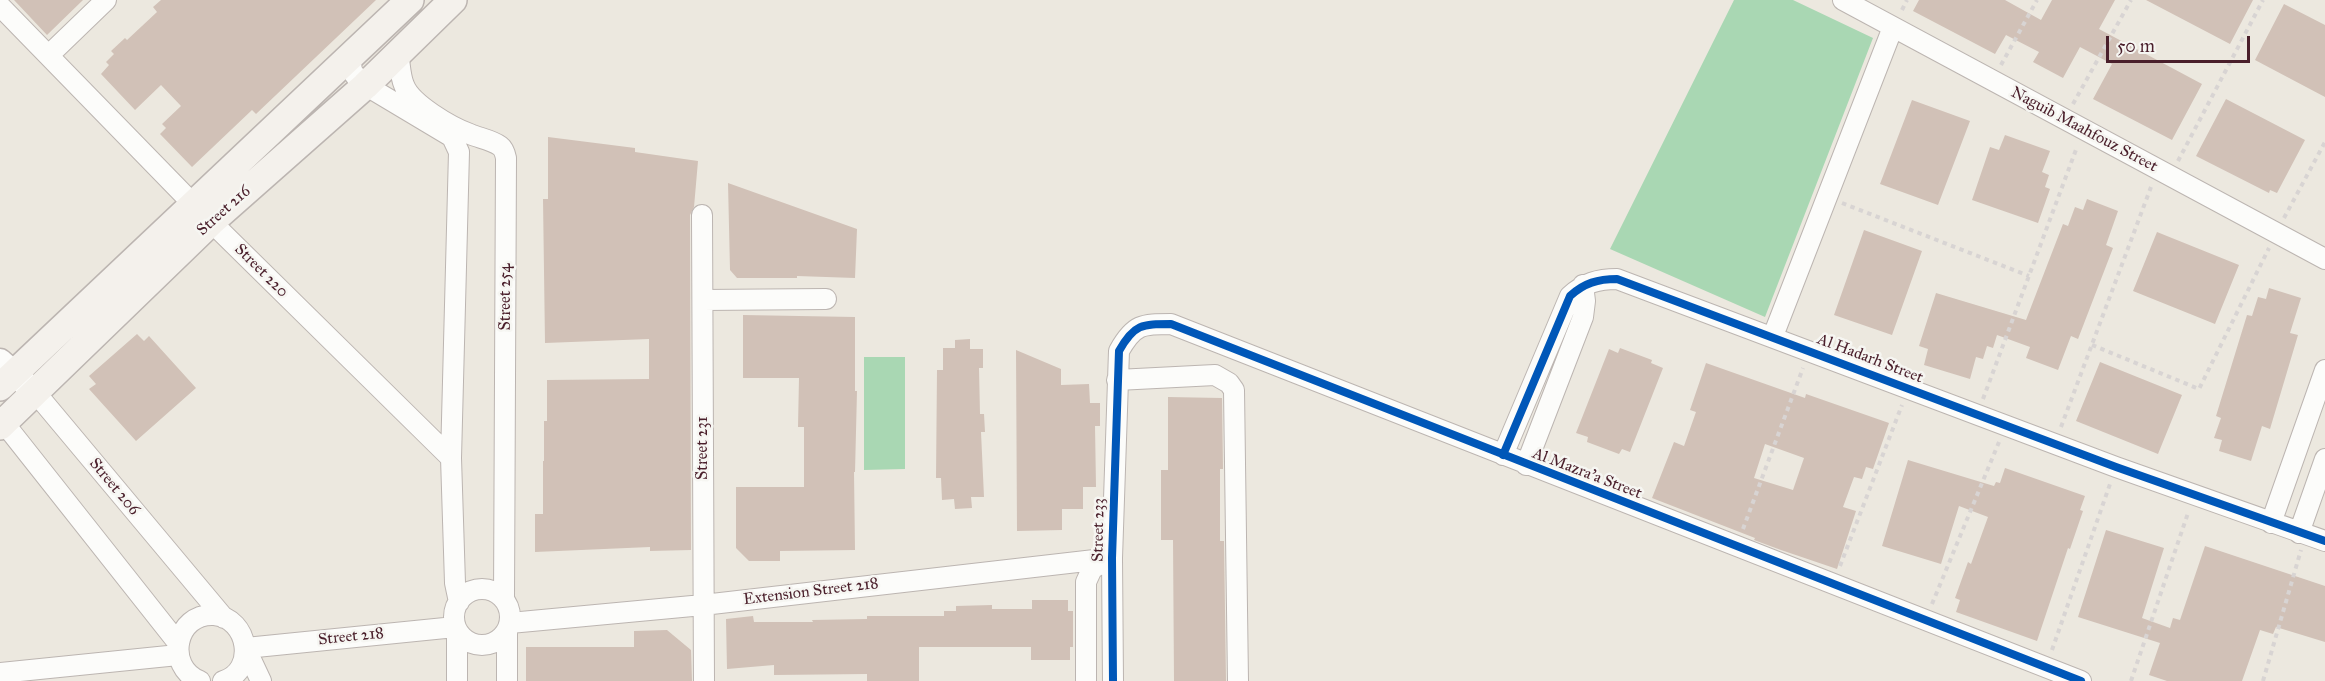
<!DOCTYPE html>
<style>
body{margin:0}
#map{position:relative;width:2325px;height:681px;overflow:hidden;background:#ece8df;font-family:"IM FELL Great Primer",serif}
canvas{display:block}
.scale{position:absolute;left:2106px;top:36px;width:144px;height:27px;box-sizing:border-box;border:3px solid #4a1f2b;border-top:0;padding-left:8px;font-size:18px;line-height:21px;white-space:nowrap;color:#4a1f2b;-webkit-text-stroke:4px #f6f6f2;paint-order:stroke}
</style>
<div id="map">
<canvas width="2325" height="681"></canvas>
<div class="scale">50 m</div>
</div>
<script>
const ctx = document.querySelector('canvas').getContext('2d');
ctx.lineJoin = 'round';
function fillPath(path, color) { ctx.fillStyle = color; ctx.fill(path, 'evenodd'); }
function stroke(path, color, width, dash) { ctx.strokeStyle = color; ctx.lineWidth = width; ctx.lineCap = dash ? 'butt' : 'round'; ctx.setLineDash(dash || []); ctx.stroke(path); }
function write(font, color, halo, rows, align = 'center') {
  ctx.font = font + ' "IM FELL Great Primer",serif'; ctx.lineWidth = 5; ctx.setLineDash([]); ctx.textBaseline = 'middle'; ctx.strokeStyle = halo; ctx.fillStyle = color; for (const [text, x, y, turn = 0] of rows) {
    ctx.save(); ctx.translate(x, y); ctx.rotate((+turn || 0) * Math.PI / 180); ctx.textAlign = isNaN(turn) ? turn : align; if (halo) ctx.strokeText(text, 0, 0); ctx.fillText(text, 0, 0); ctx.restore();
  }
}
fillPath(new Path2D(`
 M1734 0H1793L1873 38 1765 317 1610 249Z
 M864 357H905V469L864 470Z`), '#a9d7b3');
fillPath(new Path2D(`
 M14 0H83L47 35Z
 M161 0H376L256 114 252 110 192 167 160 134 166 128 162 124 181 106 161 85 135 110 101 74 109 65 106 62 114 54 111 51 125 38 127 40 157 12 153 7Z
 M1919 0H2005L2041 20 2052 0H2115L2099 29 2202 84 2172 140 2093 99 2112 64 2080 47 2063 78 2033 62 2039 52 2006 35 1995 54 1913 11Z
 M2146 0H2253L2230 44Z
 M2284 4 2325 25V97L2255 60Z
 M2226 99 2305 140 2277 193 2270 190 2269 193 2196 156Z
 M1912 100 1970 121 1938 205 1880 184Z
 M2005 135 2050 151 2042 172 2049 175 2045 187 2050 189 2038 223 1972 200 1990 147 1999 150Z
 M548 137 635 148V152L698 161 694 207 690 215 691 550 650 551V547L535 552V514H543V461H544V421H547V380L649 379V339L545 343 543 199H548Z
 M728 183 857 229 855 278 797 276V278H737L730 270Z
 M2087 199 2118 211 2106 245 2113 248 2078 339 2071 336 2058 370 2026 358 2030 347 1997 335 1993 348 1987 346 1983 359 1976 357 1970 379 1924 365 1928 349 1919 346 1936 293 2026 320 2063 224 2068 226 2075 207 2083 210Z
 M1864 230 1922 251 1892 335 1834 315Z
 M2157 232 2239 265 2215 324 2133 291Z
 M2269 288 2301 298 2290 333 2298 335 2270 429 2262 426 2251 461 2219 451 2222 440 2214 438 2221 418 2216 416 2247 315 2252 316 2258 297 2266 299Z
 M743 315 855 317V391H857L855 472H854L855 550 780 551V561H749L736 548V487H804V427H798L799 378H743Z
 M137 334 144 341 149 336 196 388 136 441 89 389 96 384 89 376Z
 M970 339V349H983V368H979L980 414H984L985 432H981L984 497H971L972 508 955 509 954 499 942 500 941 478H936L937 370H943V348H955V340Z
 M1620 348 1652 360 1651 363 1663 368 1630 452 1622 449 1619 454 1587 442 1588 437 1576 433 1609 349 1618 353Z
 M1016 350 1061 369V385L1089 384 1090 403H1100V426H1095L1096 487H1083V509H1062V530L1017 531Z
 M2100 362 2182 395 2158 454 2076 421Z
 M1706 363 1805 398 1806 394 1889 423 1873 469 1866 467 1862 479 1854 477 1843 507 1856 511 1837 569 1781 550 1754 540 1755 538 1652 498 1674 442 1684 446 1696 412 1690 410ZM1765 444 1804 458 1793 490 1754 478Z
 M1168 397 1222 398 1223 469H1220V541H1224L1226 681H1174L1173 540H1161V470H1168Z
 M1908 460 1994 486 1996 482 2000 483 2005 468 2085 496 2080 510 2083 511 2070 549 2068 548 2037 641 1956 612 1960 600 1955 598 1968 562 1971 564 1988 517 1959 506 1941 564 1882 546Z
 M2106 530 2164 548 2142 618 2170 628 2173 618 2180 620 2205 546 2325 586V642L2276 627 2273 634 2260 630 2242 681H2167L2149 675 2160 643 2078 617Z
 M1032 600H1068V611H1073V647H1070V660H1031V647H919V681H867V674L774 675V665L727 669 726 619 753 616 754 622H813L812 620 867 619V616H944V611H956V606L992 605V609H1032Z
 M667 630 691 650 692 681H526V647H634V631Z`), '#d1c1b7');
const minor = new Path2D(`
 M1843 0 2325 259
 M0 6 194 205 451 458
 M398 53C400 63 400 76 404 85 411 104 451 127 470 134 479 138 492 140 500 146 504 149 505 153 506 158L504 599
 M49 55 106 0
 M350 57 352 71 360 82 452 137 459 152 451 458 455 583 459 602
 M702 215 704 681
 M703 300 826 299
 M1773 336 1893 27
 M1117 380 1215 375 1229 383 1234 390 1238 681
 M35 392 224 618
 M4 423 178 643
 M1503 455 1570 296C1584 283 1598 279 1617 279L2116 467 2325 541
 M1526 465 1583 317 1585 301 1583 285
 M2271 523 2325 370
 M2299 533 2325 459
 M454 617a28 28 0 1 1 56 0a28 28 0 1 1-56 0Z
 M510 623 703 605 1112 558
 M507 631V681
 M246 648 455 627
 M246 649 261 681
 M0 673 178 655
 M200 681C165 667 175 613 214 615 249 618 257 671 223 681
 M457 681V630
 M1086 681V582L1092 569 1109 559
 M1113 681 1112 558 1119 351C1134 324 1142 324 1171 324L2081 681`);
const tertiary = new Path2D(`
 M0 361 29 387`);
const secondary = new Path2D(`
 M0 387 410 0
 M0 426 211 222 365 86 453 0`);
stroke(minor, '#bcb5b1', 22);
stroke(tertiary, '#bcb5b1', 27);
stroke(secondary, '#bcb5b1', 30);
stroke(new Path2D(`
 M1902 10 1907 0
 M2001 65 2037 0
 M2073 104 2131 0
 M2178 161 2263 0
 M1842 203 2029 276
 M2284 218 2325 142
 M2092 345 2199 389 2269 248
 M1983 399 2077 147
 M2061 427 2151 187
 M1743 529 1803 368
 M1840 566 1902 405
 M1932 604 1999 442
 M2052 650 2110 484
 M2131 681 2188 513
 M2263 681 2301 550`), '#d8d4d3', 4, [4.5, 4.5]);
stroke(minor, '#fcfcfa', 20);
stroke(tertiary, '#fcfcfa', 24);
stroke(secondary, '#f4f1ec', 27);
stroke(new Path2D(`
 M1503 455 1570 296C1584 283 1598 279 1617 279L2116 467 2325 541
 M1113 681 1112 558 1119 351C1134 324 1142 324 1171 324L2081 681`), '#0057b8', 8);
write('16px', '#4a1f2b', '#f6f6f2', [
 ["Naguib Maahfouz Street",2084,130,28],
 ["Street 216",224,211,-42],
 ["Street 220",261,271,45],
 ["Street 254",506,297,-90],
 ["Al Hadarh Street",1870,359,21],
 ["Street 231",703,448,-90],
 ["Al Mazra'a Street",1587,474,21],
 ["Street 206",114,487,50],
 ["Street 233",1099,530,-89],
 ["Extension Street 218",811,592,-7],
 ["Street 218",351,637,-6]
]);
</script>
